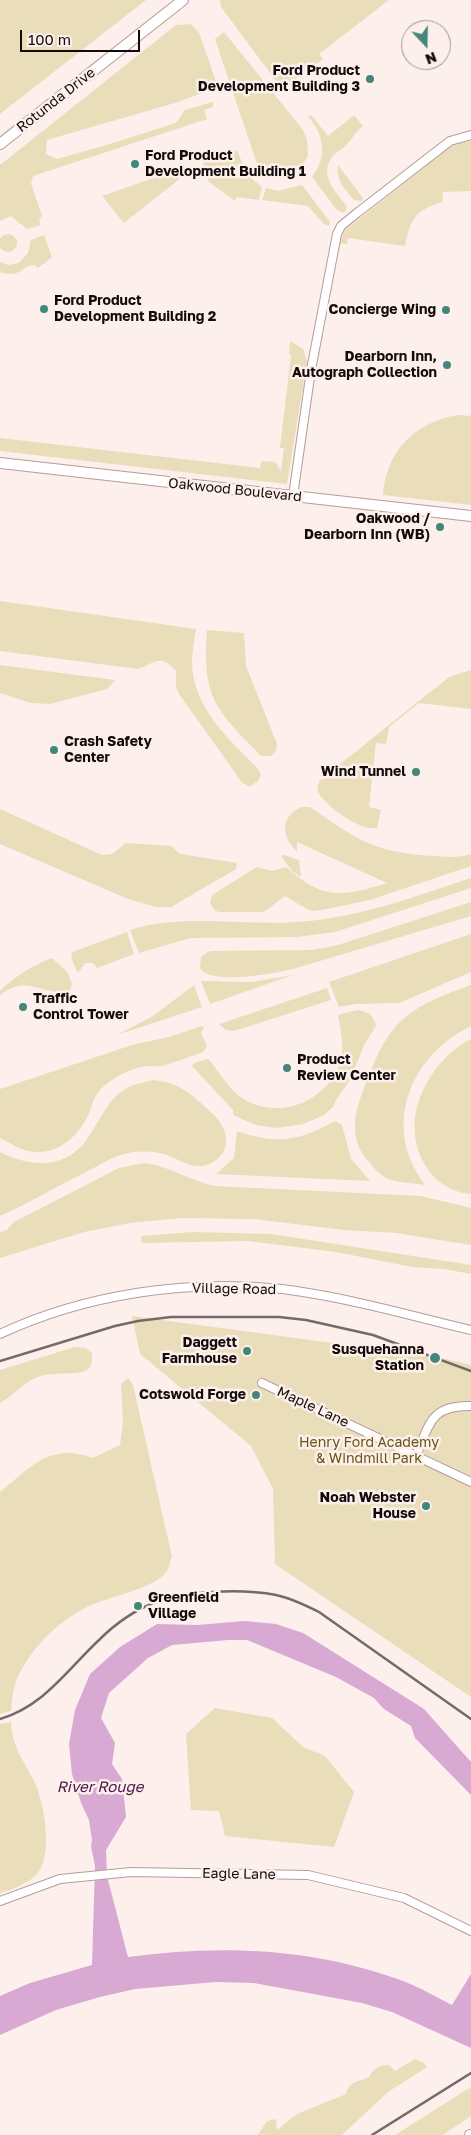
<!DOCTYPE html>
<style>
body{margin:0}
#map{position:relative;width:471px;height:2135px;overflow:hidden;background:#fdefec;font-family:"Golos Text",sans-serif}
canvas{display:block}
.north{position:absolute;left:401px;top:20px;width:50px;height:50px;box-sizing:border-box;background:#fdefec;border:1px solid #9f9492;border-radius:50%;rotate:159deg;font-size:14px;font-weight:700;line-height:20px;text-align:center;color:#130b0a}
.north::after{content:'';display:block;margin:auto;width:18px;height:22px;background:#43877b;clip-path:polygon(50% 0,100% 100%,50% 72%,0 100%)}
.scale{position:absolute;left:20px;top:30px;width:120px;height:22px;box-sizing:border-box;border:2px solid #130b0a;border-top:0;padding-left:6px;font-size:15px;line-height:18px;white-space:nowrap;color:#130b0a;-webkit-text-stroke:4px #fdefec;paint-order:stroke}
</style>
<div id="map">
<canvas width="471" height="2135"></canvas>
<div class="north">N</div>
<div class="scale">100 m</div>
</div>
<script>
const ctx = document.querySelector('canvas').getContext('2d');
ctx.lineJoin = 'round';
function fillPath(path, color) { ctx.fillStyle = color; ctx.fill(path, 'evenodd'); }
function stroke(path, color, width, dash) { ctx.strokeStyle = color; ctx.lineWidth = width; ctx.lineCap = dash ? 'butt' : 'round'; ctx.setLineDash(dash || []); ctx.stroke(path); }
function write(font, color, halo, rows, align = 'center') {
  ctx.font = font + ' "Golos Text",sans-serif'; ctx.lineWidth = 5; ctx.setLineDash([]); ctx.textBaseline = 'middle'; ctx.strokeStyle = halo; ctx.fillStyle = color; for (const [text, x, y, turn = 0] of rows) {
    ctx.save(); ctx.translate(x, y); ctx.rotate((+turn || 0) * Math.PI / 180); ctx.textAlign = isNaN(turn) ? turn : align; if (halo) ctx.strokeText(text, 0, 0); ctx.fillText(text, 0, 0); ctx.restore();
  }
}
fillPath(new Path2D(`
 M0 0H146L0 114Z
 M220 0H389L319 54 323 59 282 89 221 7Z
 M191 24 199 33 218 87 178 102 47 140 46 154 57 159 113 143 176 123 185 110 213 102V107L204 110 207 119 33 176 31 184 42 215 39 221 41 225 27 229 11 216 0 221V165L176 25Z
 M224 32 303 130 307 140 308 156C298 173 285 178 265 174L256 161 215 39Z
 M311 115 328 136 354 115 363 126C354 133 354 137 347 144 343 149 336 152 332 157 318 177 337 192 347 207L344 213 337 210 312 177C327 157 325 135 308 117Z
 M471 141V191L443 192 442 202C414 211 411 218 405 246L348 238 347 244 340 243 344 231 447 149 458 143Z
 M237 150 247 175 262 187 259 200 236 197 235 201 209 182 203 162Z
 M338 165 363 198 362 201 354 200C345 189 335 180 338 165Z
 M188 166 192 169 124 223 102 196Z
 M302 185 330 222 329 226 324 224 308 206 262 200 266 188 278 191Z
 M-1 243a9 9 0 1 1 18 0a9 9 0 1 1-18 0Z
 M44 235 52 257 38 268 34 265C20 266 21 279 0 272V262L8 265 19 263 28 253 31 240Z
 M290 341 303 349 307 361 287 484 0 451V438L260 468 261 461 275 462 281 471 284 448H280L291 356 289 353Z
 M458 415 471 416V505L383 495C386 451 415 422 458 415Z
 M0 601 196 629C194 640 192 652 192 663 193 708 229 739 258 769L261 775 258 781 249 787 241 781 179 694 176 687V671C160 653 155 663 138 669L0 651Z
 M207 630 244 633 246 666 277 744 276 751 271 756H261C215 709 202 698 207 630Z
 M0 665 115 680 107 689 50 704 31 703 0 693Z
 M471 670V709L419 703 389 727 386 744 376 743 369 807 381 810 377 828C360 832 324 805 317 790L319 781 449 677Z
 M302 807H310C356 839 375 853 433 856 446 857 458 858 471 854V866L370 900 322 910 312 911 305 908 285 896 264 912H219L214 910 210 902 212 895 257 867 272 871 286 867C323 900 342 897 387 883L297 842V851C281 838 280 815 302 807Z
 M0 809 102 855 112 854 126 843 171 846 180 854 237 863 236 869 171 907H156L128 899 0 844Z
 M284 855 299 860 301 877 292 871 281 856Z
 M471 878V888L335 932 297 937 190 938 139 953 130 930C183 913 243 926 298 922 358 918 414 897 471 878Z
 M471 902V916L293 969C275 973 211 986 200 968L201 957 210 951 313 950 338 945Z
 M127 932 134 954 97 968 93 963H85L78 973 71 958 72 952Z
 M471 934V972L399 1003 356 1004 339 1007 329 982Z
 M52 958 68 973 72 984 70 990C46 1000 27 971 0 996V991C14 977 33 965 52 958Z
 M293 975 210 1004 201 981 252 982Z
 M194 985 202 1007 117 1035 153 1016Z
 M471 985V1026C409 1056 381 1128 425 1185 414 1183 399 1183 388 1179 380 1175 374 1168 368 1161 346 1136 356 1108 367 1080 375 1060 383 1040 398 1024 419 1003 444 995 471 985Z
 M327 988 331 1000 234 1031 226 1030 219 1024Z
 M357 1010C367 1011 374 1015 376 1026L365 1043 350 1080 336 1100 333 1107 324 1115 303 1124 277 1128 256 1125 233 1115V1110L192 1066 194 1063 208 1059C220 1072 228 1090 245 1100 279 1119 323 1103 338 1068 346 1051 341 1033 338 1015Z
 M202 1026 204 1027 201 1033 207 1046 203 1052C189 1057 176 1062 162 1066 157 1067 152 1066 147 1066 131 1068 114 1077 103 1087 95 1094 93 1102 90 1111 80 1136 57 1157 28 1151 18 1149 9 1142 0 1138V1089L132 1045 169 1037Z
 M471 1039V1194C454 1193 439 1184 429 1171 395 1126 426 1062 471 1039Z
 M153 1080C182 1083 190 1094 211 1112 225 1124 234 1146 216 1160 195 1175 183 1159 163 1154 154 1151 143 1151 133 1152 116 1154 100 1165 84 1173 56 1187 29 1203 0 1216V1152C29 1167 66 1170 87 1139 99 1122 106 1102 124 1090 132 1084 143 1083 153 1080Z
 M335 1121 342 1125 351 1159 370 1181 216 1174 234 1158 237 1131C277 1145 299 1141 335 1121Z
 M144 1163C169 1166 189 1180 214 1186L421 1196 471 1208V1245L396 1233 344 1230 254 1219 181 1218 130 1223 84 1232 0 1258V1232L7 1230 14 1222 119 1168Z
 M193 1232 271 1234 471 1265V1274L444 1269 412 1267 336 1252 248 1241 142 1243 141 1236Z
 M132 1316 437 1357 471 1365V1697L275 1564 273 1489 251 1446 140 1354Z
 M75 1347 85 1348 92 1353C92 1360 93 1366 87 1370 78 1376 51 1371 38 1377 24 1382 13 1396 0 1403V1370Z
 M128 1378 133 1385 172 1557C170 1561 169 1567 167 1571 155 1589 106 1597 87 1607 57 1622 29 1650 16 1681 13 1689 12 1701 11 1711L0 1714V1492C31 1467 50 1442 93 1458L120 1445 123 1423 121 1384Z
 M215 1708 272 1718 303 1747 325 1756 354 1792 334 1847 225 1836 219 1811 191 1810 186 1734Z
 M11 1722C12 1746 22 1758 33 1779 44 1800 55 1857 35 1876 26 1884 11 1890 0 1893V1724Z
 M415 2059 424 2063 427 2067 388 2092 342 2135H258L267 2121 276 2119 277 2130 297 2114 346 2094C350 2080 357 2083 369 2077 373 2069 379 2065 389 2065L395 2071Z
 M471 2087V2116L443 2135H395Z`), '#eaddba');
fillPath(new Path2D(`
 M245 1621 276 1624 303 1633 424 1709 471 1762V1795L415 1738 411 1726 384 1709 374 1698 336 1677 247 1640H228L172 1645 148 1658 109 1693 101 1718 115 1743 112 1764 122 1779 126 1817 106 1850 107 1876 128 1957C221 1944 319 1948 408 1983 423 1989 438 1998 452 2005L471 1974V2048L392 2012 362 2003 254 1983 216 1982 135 1989 100 1997 56 2010 0 2035V1996L30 1983 92 1965 95 1866 91 1846 92 1840 89 1820 81 1803 72 1774 69 1744 75 1710 90 1674 120 1647 157 1624 197 1625Z`), '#d8a9d3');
const minor = new Path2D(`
 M293 496 311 370 337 234 341 226 357 213 450 141 471 135
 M0 1334C85 1294 189 1279 282 1289 346 1297 408 1315 471 1330
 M262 1383 471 1482
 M416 1456C430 1423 431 1405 471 1406
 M0 1901 60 1879 131 1872 308 1875 404 1898 471 1931`);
const major = new Path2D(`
 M0 144 183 0
 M0 463 471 516
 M470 2135H471`);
stroke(minor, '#b49d99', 10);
stroke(major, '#b49d99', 12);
stroke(minor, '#fff', 8);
stroke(major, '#fff', 10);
stroke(new Path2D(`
 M0 1361 115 1326 138 1321 171 1317H279L306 1320 373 1335 471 1371
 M0 1719C44 1706 67 1670 99 1640 115 1624 135 1610 156 1602 187 1590 244 1589 276 1595 291 1598 305 1605 319 1612L471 1719
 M372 2135 471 2073`), '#756a68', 2.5);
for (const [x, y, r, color] of [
 [370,79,5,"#43877b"],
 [135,164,5,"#43877b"],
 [44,309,5,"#43877b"],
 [446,310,5,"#43877b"],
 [447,365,5,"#43877b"],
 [440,527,5,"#43877b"],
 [54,750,5,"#43877b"],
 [416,772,5,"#43877b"],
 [23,1007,5,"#43877b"],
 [287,1068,5,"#43877b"],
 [247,1351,5,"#43877b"],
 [435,1358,6,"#43877b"],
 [256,1395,5,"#43877b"],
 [426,1506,5,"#43877b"],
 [138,1606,5,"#43877b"]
]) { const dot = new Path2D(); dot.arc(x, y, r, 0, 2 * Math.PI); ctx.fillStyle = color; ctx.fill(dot); stroke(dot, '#fdefec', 2); }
write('bold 14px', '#130b0a', '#fdefec', [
 ["Ford Product",360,71],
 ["Development Building 3",360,87],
 ["Ford Product",145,156,"left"],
 ["Development Building 1",145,172,"left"],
 ["Ford Product",54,301,"left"],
 ["Development Building 2",54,317,"left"],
 ["Concierge Wing",436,310],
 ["Dearborn Inn,",437,357],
 ["Autograph Collection",437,373],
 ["Oakwood /",430,519],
 ["Dearborn Inn (WB)",430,535],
 ["Crash Safety",64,742,"left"],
 ["Center",64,758,"left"],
 ["Wind Tunnel",406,772],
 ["Traffic",33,999,"left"],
 ["Control Tower",33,1015,"left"],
 ["Product",297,1060,"left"],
 ["Review Center",297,1076,"left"],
 ["Daggett",237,1343],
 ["Farmhouse",237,1359],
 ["Susquehanna",424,1350],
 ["Station",424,1366],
 ["Cotswold Forge",246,1395],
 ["Noah Webster",416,1498],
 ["House",416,1514],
 ["Greenfield",148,1598,"left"],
 ["Village",148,1614,"left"]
], 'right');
write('14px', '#130b0a', '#fdefec', [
 ["Rotunda Drive",56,100,-38],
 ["Oakwood Boulevard",235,490,6],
 ["Village Road",234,1289,1],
 ["Maple Lane",313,1407,25],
 ["Eagle Lane",239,1874,1]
]);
write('14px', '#68540f', '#fdefec', [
 ["Henry Ford Academy",369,1443],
 ["& Windmill Park",369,1459]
]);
write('italic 15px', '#4b1448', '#fdefec', [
 ["River Rouge",100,1787]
]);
</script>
